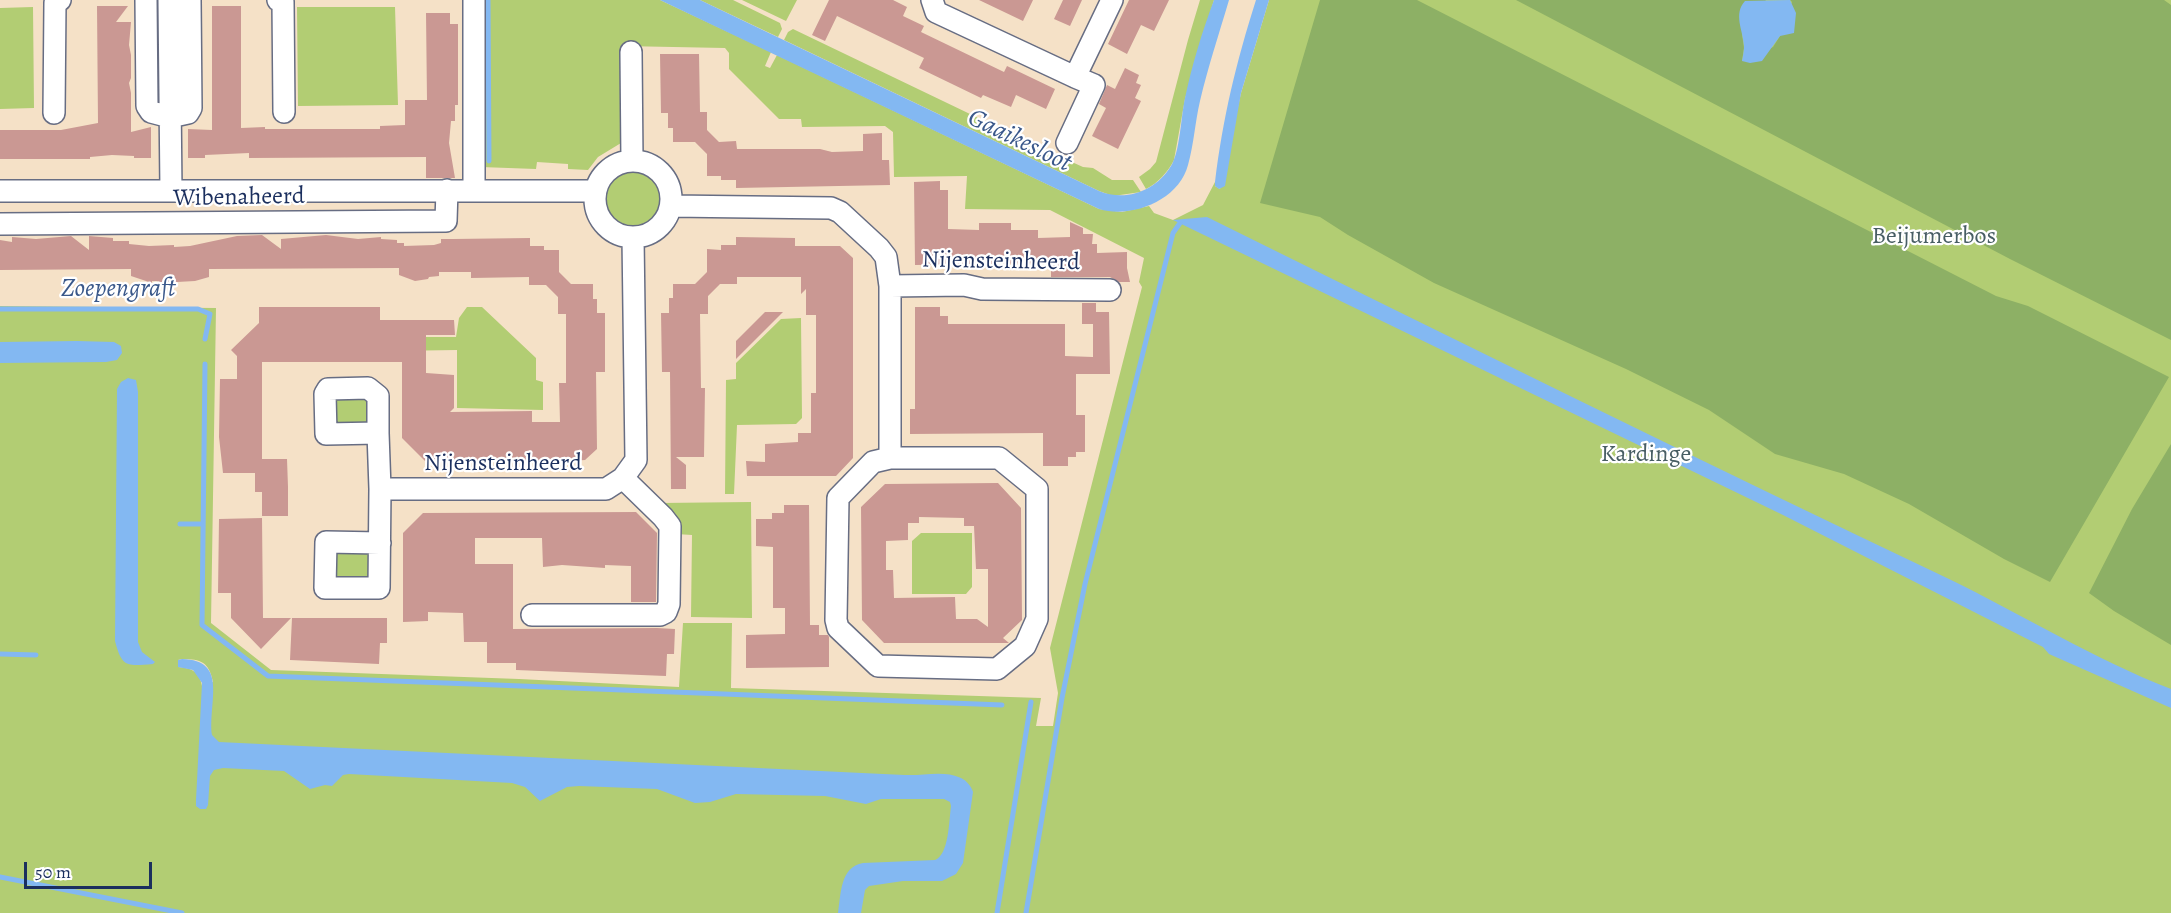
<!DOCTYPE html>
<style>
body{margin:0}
#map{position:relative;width:2171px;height:913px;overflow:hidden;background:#f5e1c7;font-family:Alegreya,serif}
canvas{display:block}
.scale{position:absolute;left:24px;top:862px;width:128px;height:27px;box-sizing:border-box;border:3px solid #1b2f5e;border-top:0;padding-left:8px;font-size:18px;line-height:21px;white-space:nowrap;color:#1b2f5e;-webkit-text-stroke:4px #fff;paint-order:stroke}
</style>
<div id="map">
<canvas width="2171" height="913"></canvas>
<div class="scale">50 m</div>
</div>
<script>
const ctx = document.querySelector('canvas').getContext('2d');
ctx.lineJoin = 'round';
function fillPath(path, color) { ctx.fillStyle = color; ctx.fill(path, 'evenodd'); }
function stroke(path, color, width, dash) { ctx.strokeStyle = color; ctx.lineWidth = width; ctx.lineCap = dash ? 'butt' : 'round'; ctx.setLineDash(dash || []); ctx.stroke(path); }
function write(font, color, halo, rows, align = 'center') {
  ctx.font = font + ' Alegreya,serif'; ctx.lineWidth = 4.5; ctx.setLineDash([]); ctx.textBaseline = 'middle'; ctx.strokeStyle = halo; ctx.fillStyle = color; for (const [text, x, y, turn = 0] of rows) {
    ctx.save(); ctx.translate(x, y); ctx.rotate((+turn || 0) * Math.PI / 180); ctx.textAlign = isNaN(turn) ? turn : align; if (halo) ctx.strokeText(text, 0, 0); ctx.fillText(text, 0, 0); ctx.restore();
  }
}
fillPath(new Path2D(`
 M480 0H660L771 52 765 66 770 68 777 55 1099 209 1122 212 1149 206 1154 213 1173 220 1203 205 1215 182V186L1220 189 1241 93 1269 0H2171V913H0V306L216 308 211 623 271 670 519 679 679 687 683 623H732L731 688 1041 698 1036 726H1053L1058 693 1050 648 1142 287 1139 282 1144 258 1050 210 965 209 967 176 894 177 893 132 885 126 802 127 801 119H779L729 69V53L725 48 622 46 621 143 598 157 588 170 568 169V164L537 162 536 169 481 167ZM182 659C201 659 209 662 213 682L202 686C200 672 192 668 178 667V660Z
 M700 0H733L780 23 782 29 778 37Z
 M742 0H797L786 21Z
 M1200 0H1214L1185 99 1174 160C1168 172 1158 183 1146 189L1139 177 1150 169 1156 162 1188 40Z
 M33 7 34 108 0 109V8Z
 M297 7H395L398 105 298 106Z
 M793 29 1045 150 1083 167 1093 168 1112 180H1133L1141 192 1113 196 1099 191 784 40 788 32Z
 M605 200a29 29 0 1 1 58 0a29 29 0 1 1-58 0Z
 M467 307H482L536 358V380L543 382V410L457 408V350L391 351V337H456L459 318Z
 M801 318 802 418 796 424 737 425 734 494H725L726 380 736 379V363L781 319Z
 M331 394 370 398 372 428 331 429Z
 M751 502 752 618 691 617 692 535 676 534 660 503Z
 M921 533H972V587L966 594H912V541Z
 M375 547 372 580 332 583V548Z`), '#b2cd73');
fillPath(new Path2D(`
 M1320 0H1417L1996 296 2028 306 2169 377 2050 582 2004 559 1909 504 1844 474 1775 454 1709 410 1626 369 1434 283 1348 235 1320 217 1260 203Z
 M1516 0H1766L1742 34 1744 48 1742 61 1773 47 1780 36 1792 2 1790 0H2164L2171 5V340L2010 259Z
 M2171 444V645L2114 611 2089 593 2132 509Z`), '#8db065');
fillPath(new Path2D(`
 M660 0H700L1099 191C1126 202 1156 191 1171 166 1180 152 1181 116 1185 98 1192 65 1202 32 1214 0H1229C1219 34 1208 67 1200 101 1195 122 1194 144 1188 165 1179 200 1132 219 1099 209Z
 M1256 0H1269L1241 93 1225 186 1219 189 1215 186V182C1223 117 1236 63 1256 0Z
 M1790 0 1796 13 1794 33 1780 36 1762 61 1750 63 1742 61C1743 56 1744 51 1744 46 1743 30 1733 14 1745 1Z
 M1207 217C1454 339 1700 461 1949 579 2023 615 2094 659 2171 689V708L2049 654 2043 647 1783 515 1173 220Z
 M77 341 114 342 121 346 122 353 117 360 106 362 0 363V342Z
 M128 378 136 380 138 392V642L142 652 155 662 153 664C127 666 122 668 115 641L117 389 121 382Z
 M182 659C229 660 208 702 212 735L219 742 862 773C876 774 890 774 905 775 923 776 944 770 961 778 967 781 971 786 973 792L963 863 956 874 942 881H903L869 886 865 890 861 913H838C841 894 840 867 863 863L935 860C949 855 949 820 951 806L950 802 944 799H881L866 804 825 796 736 794 710 802 695 803 657 789 579 786 567 787 540 801 525 787 512 783 349 774 343 775 332 786 325 785 310 789 284 771 223 768 214 770 210 776 208 805 206 809H200L196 806V800L202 683 193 670 178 667V660Z`), '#83b8f2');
stroke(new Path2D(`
 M488 0 489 161
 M0 309H198L210 314 205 339
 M205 364 202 625 268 676 1002 705
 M180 524H203
 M0 654 36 655
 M0 877 182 913
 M997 913 1031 702
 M1026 913 1062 698 1085 584 1173 233 1180 223`), '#83b8f2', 5);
fillPath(new Path2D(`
 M829 0H893L907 7 903 16 924 26 921 32 1004 72 1007 66 1055 89 1046 109 1016 95 1011 107 983 95 981 98 919 68 924 58 837 16 825 41 812 35Z
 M979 0H1033L1023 21Z
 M1063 0H1082L1070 26 1054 19Z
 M1129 0H1169L1154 31 1141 25 1127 54 1108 44Z
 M97 6H128L116 22H131L129 45 131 55V78L129 83 131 93V132L151 127V158H134V156L112 155 90 157V159H0V130H61L98 123Z
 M212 6H241V128L265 127V129H380V126L405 125V100H427L426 13H450V24H458V105H455V121H451L449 143 455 178H426V157L249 158V153L205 155V158H188V129L212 130Z
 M660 54H699L700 112H707V130L719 142 736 141 737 149H820L832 152 863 151V134L882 133V160H889L890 185 736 188V180H721V176H707V154L695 142H673V128H668V113H661Z
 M1125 68 1139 75 1136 83 1141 85 1135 98 1141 101 1118 149 1092 136 1106 108 1099 104 1107 85 1115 89Z
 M940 181V190H948V229L979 230V223H1011V230H1038V238L1070 237V222L1083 228V234H1093L1092 244H1097V253L1127 252V268L1130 282H1119L1110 277H1051V263L915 265 914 182Z
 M262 235 281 249V239L326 235 358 239 381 237V239L397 240V243H404V246L434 245 441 243V239H453L530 238V246H544V250H559V272L571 284H593V299H597V313H605V372H596L597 449 585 460 558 462 425 461 402 438V362H262V459H287L288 487V516H262V492H255V473H223L219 437 220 379H237V356L231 350 259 323V307H380V320H454L455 335H426V373L454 375V408L450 412 532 411V422H560L559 383H566V314H558V297L546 285H529V277L471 278V272H439V276L429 277 428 279 415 281 399 275V268L209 269V277L195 281 177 282 172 288 157 281H152V283L131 276V269L0 270V240L12 242V237L36 239 71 236 89 250V236L113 238V241H129V244L149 246 174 245V247L190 246 237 236Z
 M736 237 795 238V246H840L853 258V458L836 476H747L746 461 765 462V444L798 442V433H811V393H816V315H806V289L801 294V277H737V284H720L708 296V314H700L701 388H705L704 457H676L686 465V489H671L670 372H662L661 313H669V298H673V284H695L707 272V249L721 250V245H736Z
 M1082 303H1096V312H1109L1110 374H1076V415H1085V452H1076V457H1068V466H1043V433L910 434V409H915V307H940V316H948V324H1065V356L1093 357V324H1082Z
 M765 312H783L736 359V341Z
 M998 483 1021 508 1022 620 1003 638 1009 643H884L862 620 861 507 885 484ZM919 517 964 518V526H974L976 569H988V627L977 619H956L955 597 894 598 893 570H886V541L908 540V523H919Z
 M784 505H809L810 625H819V635H828L829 637V667L746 668V635L785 634V608H773V547L756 546V519H772V513H784Z
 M636 512 657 533 656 602H631V566L605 565V568L562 565 543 567 542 538H475V564H513V629L657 628 675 629 674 654H667L666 676 516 670V663H487V642H464L463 613 428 612V621L403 622V533L423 513Z
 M262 518 263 618H291L261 649 231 618V593H218L219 519Z
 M292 618H387V643H380L379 664 290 660Z`), '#ca9893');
const minor = new Path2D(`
 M146 0 147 106 151 112 170 117 188 113 191 108 190 0
 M169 0 171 191
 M278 0 283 2 284 112
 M474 0V190
 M932 0 936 12 1075 77
 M631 52 632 161
 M54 113 55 3 60 0
 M1067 143 1094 85 1075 77 1112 0
 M595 199a38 38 0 1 1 76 0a38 38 0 1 1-76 0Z
 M0 191H596
 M671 206 831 208 840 212 879 248 886 257 890 286V458
 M0 224 446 221 447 190
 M890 286 964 285 982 289 1110 290
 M378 433 326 434 325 394 328 389 368 388 378 396V433L380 489 379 588H325L326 542 380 543
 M890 458H999L1037 489V619L1025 646 997 669 878 666 838 628 836 620 838 498 873 462Z
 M380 489H606L623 478 636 460 633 237
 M532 615H660L666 612 669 604 670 526 663 517 623 478`);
stroke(minor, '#676d83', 24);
stroke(minor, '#fff', 21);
write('24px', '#1b2f5e', '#fff', [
 ["Wibenaheerd",239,198,-1],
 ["Nijensteinheerd",1001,262,1],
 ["Nijensteinheerd",503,464]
]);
write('24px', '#485e64', '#fff', [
 ["Beijumerbos",1934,237],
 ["Kardinge",1646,455]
]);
write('italic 26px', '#3a588a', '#fff', [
 ["Gaaikesloot",1019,141,26],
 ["Zoepengraft",118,290]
]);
</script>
